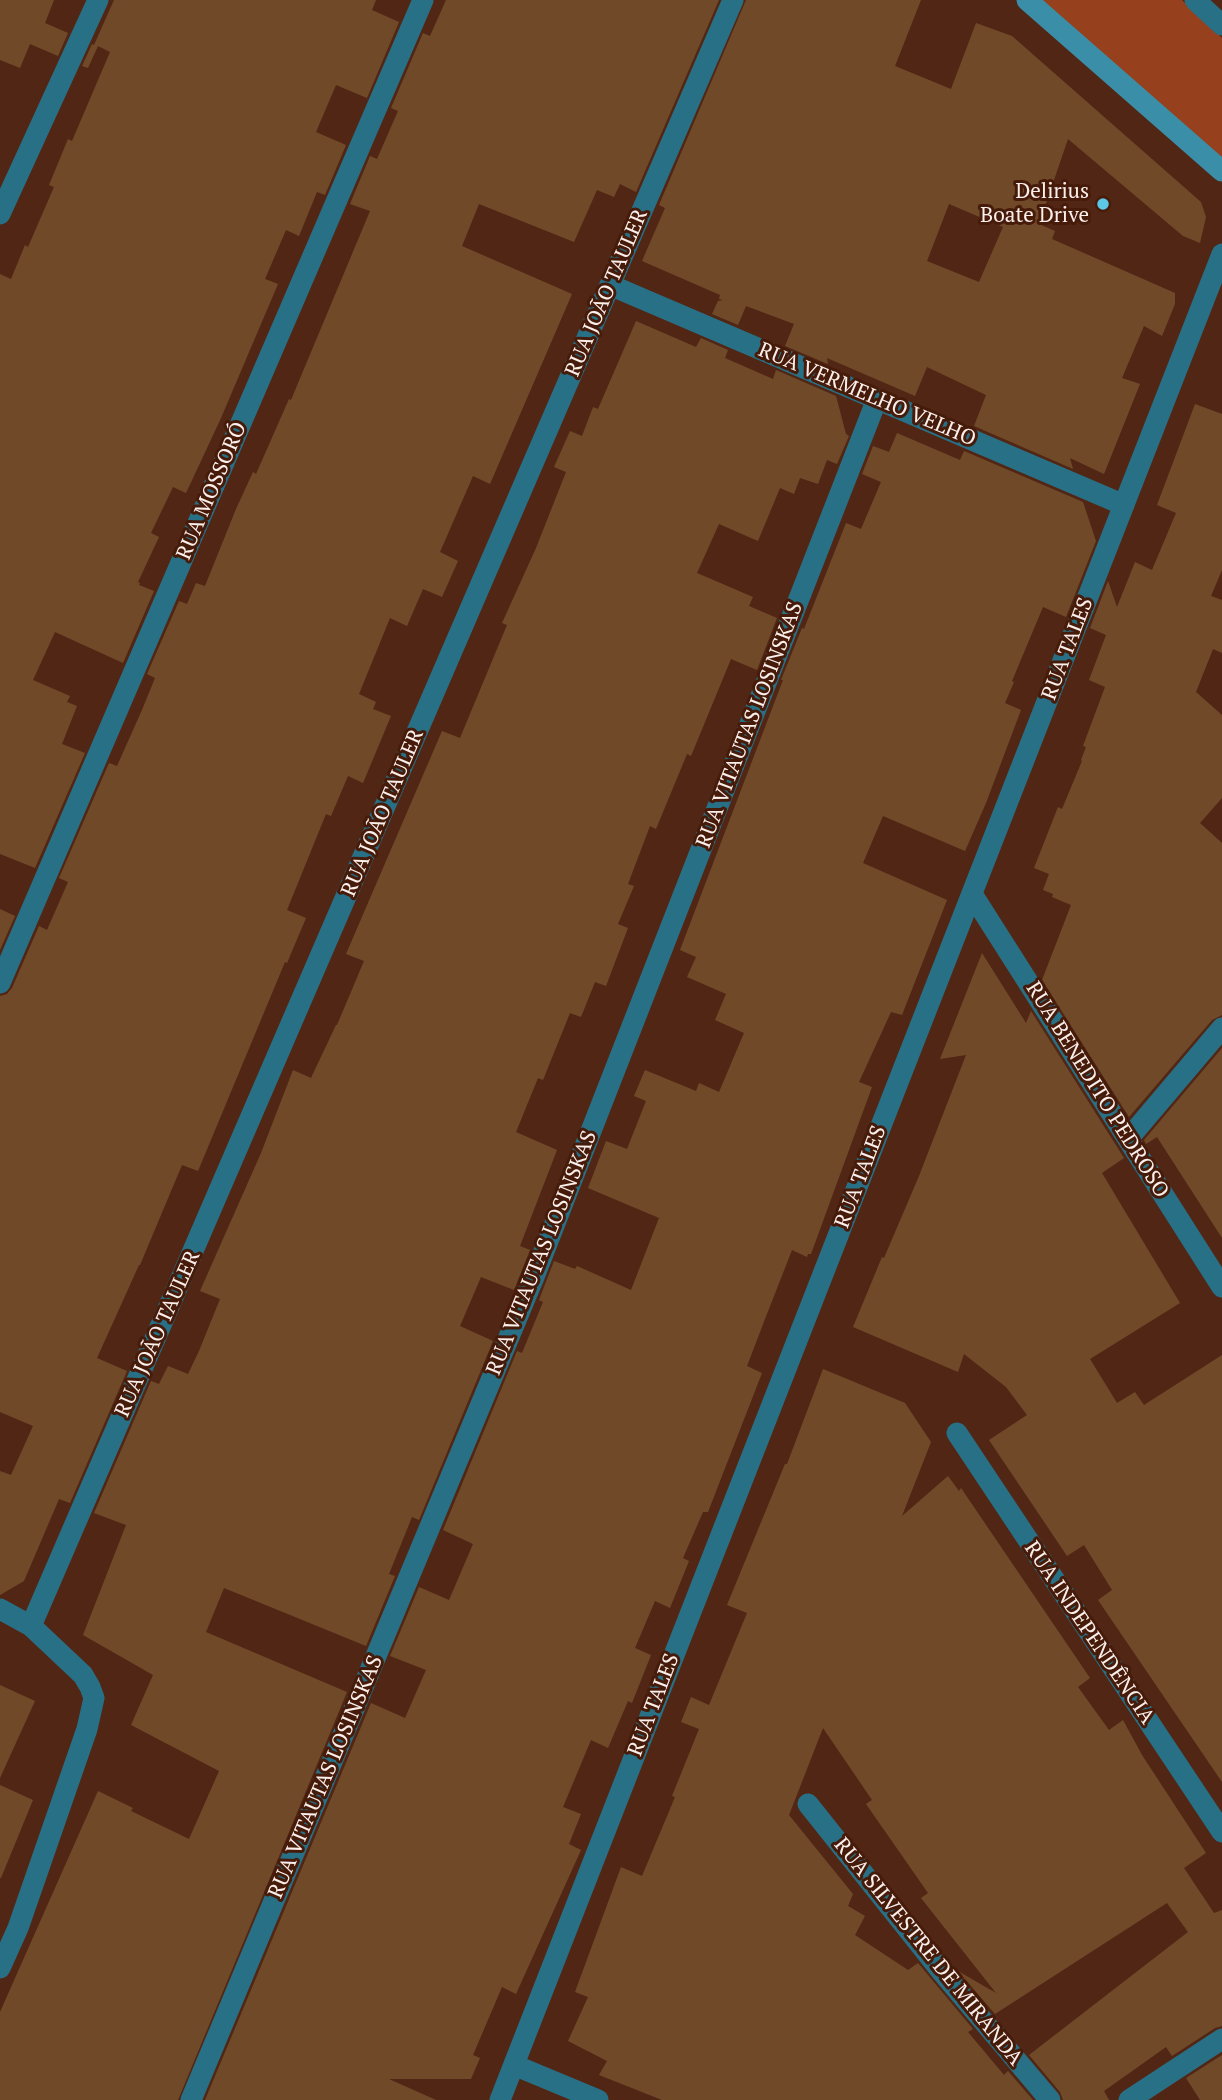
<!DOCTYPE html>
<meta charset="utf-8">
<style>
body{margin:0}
canvas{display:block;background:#512615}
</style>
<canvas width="1222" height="2100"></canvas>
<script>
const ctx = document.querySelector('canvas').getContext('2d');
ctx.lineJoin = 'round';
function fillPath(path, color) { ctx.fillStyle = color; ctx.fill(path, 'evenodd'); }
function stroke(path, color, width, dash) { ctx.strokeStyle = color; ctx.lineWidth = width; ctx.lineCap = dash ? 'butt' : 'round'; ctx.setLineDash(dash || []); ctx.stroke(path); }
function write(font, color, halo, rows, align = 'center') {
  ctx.font = font + ' "PT Serif",serif'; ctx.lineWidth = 6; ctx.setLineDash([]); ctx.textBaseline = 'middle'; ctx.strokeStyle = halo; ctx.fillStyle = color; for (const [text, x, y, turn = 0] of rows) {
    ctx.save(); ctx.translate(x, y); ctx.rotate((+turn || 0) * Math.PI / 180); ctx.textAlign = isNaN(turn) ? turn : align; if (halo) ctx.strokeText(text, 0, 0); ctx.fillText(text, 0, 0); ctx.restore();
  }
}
fillPath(new Path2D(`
 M1035 0H1182L1222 38V178Z`), '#96401d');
fillPath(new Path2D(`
 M0 0H54L45 23 68 33 58 56 30 44 20 68 0 60Z
 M114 0H376L372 10 399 22 367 98 336 85 316 132 346 145 325 195 317 192 299 236 286 230 265 279 278 284 221 418 186 493 173 487 151 533 159 537 138 582 140 583 139 585 154 591 123 663 55 632 33 680 70 696 67 702 77 706 62 744 85 753 35 868 0 854V274L11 279 25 245 28 247 54 187 49 185 68 139 72 141 110 52 98 46 88 68 82 66 92 44 94 45Z
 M446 0H719L636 192 620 184 614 197 597 190 574 242 479 204 462 246 572 294 490 484 473 476 440 552 458 561 442 597 423 589 407 626 390 618 359 694 376 702 373 709 391 716 363 783 348 776 331 816 326 814 287 910 306 918 287 963 285 962 198 1171 182 1165 140 1265H139L97 1358 127 1371 70 1503 59 1499 24 1581 0 1595V1471L11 1475 33 1426 0 1412V996L7 994 12 988 39 926 47 930 68 882 59 878 109 763 117 766 142 710 155 678 147 674 179 601 187 604 196 583 205 586 236 509 253 472 256 474 289 399 291 400 370 211 350 204 370 156 377 159 398 111 391 108 423 33 430 36Z
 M746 0H921L895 66 951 89 976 23 1012 36 1201 202 1206 217 1200 243 1183 236 1068 139 1039 224 1055 231 1052 239 1175 293V304L1162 336 1144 326 1122 378 1140 384 1104 474 1070 458 1073 469 974 426 986 395 927 367 915 396 827 358 828 364 785 346 794 324 746 306 738 325 712 314 718 301 723 300 719 299 720 295 642 261 665 208 659 205ZM949 204 1003 227 979 282 927 261Z
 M636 321 696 347 701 338 728 350 725 358 773 379 776 370 836 396 846 434 849 436 837 464 827 460 818 484 800 478 794 494 780 488 758 541 719 524 697 573 753 597 749 606 777 618 757 670 731 659 691 756 687 754 656 829 650 826 628 884 634 886 618 924 628 928 606 986 595 982 581 1017 570 1013 543 1080 538 1078 516 1132 557 1150 520 1246 530 1250 514 1290 481 1277 460 1326 493 1341 419 1520 412 1517 389 1574 395 1576 366 1646 224 1588 206 1632 347 1692 178 2100H0V2012L98 1791 133 1808 131 1811 189 1839 219 1771 131 1725 153 1675 83 1635 126 1525 94 1513 151 1381 159 1384 168 1366 188 1374 199 1351 220 1299 200 1291 261 1153 293 1070 311 1078 336 1025H337L364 961 346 954 442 731 460 738 507 625 502 623 536 548 566 472 554 467 570 431 582 436 593 407 598 409Z
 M1195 404 1222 414V570L1211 596 1222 600V653L1213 649 1196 692 1222 715V798L1200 823 1222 843V1015L1212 1020 1129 1117 1042 980 1071 905 1052 897 1053 894 1043 890 1049 874 1034 868 1058 807 1062 809 1082 761 1081 760 1086 747 1083 746 1105 687 1089 680 1106 635 1090 628 1108 581 1117 607 1135 562 1152 570 1176 513 1157 505Z
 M897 433 960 460 964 451 1083 502 1096 541 1066 617 1043 607 1012 681 1014 682 1005 703 1021 710 986 803 965 851 883 816 863 863 947 900 902 1015 891 1012 859 1082 872 1087 811 1254H808L807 1257 792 1250 765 1319 747 1366 762 1373 708 1512H703L683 1558 689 1561 670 1608 655 1601 635 1648 651 1655 632 1703 628 1701 608 1748 591 1740 563 1807 581 1814 569 1844 581 1850 516 1994 502 1987 473 2055 480 2058 471 2079H389L436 2100H205L371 1703 405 1718 426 1670 390 1656 419 1587 449 1600 473 1544 443 1530 517 1351 522 1353 543 1302 539 1300 554 1261 575 1269 577 1266 631 1290 659 1218 588 1188 606 1141 627 1149 646 1101 634 1096 645 1070 696 1091 699 1083 719 1092 744 1033 715 1020 726 994 687 977 696 957 680 950 783 680H781L802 628 804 629 846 523 861 529 881 482 862 474 873 446 889 452Z
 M0 909 15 916 0 950Z
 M982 953 1026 1023 1031 1011 1124 1158 1102 1173 1180 1303 1090 1359 1117 1403 1135 1392 1144 1405 1222 1355V1782L1098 1600 1112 1590 1084 1545 1067 1556 989 1440 1027 1415 1006 1387 964 1354 958 1372 853 1327 882 1257 884 1258 919 1176 966 1055 940 1059Z
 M1222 1048V1238L1157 1137 1146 1144 1144 1140Z
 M823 1369 905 1403 931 1442 902 1516 948 1476 959 1491 961 1488 1090 1678 1078 1687 1109 1730 1123 1720 1142 1755 1206 1853 1184 1868 1214 1913 1222 1910V2026L1215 2028 1172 2056 1166 2047 1104 2091 1109 2100H1063L1060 2092 1029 2055 1188 1932 1167 1903 995 2014 958 1971 996 1993 921 1898 928 1893 866 1804 872 1800 823 1728 789 1815 853 1894 848 1906 865 1916 855 1935 908 1970 918 1963 973 2029 968 2032 1004 2075 1008 2071 1033 2100H662L599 2075 607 2061 568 2041 588 1997 575 1992 621 1867 642 1876 675 1797 672 1796 699 1729 681 1722 691 1697 709 1705 747 1613 727 1605 785 1464H787Z
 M0 1685 35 1701 0 1778Z
 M0 1785 33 1800 1 1878H0Z
 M1222 2055V2100H1200L1186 2078Z`), '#704a28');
stroke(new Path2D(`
 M1195 0 1222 25
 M0 214 98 0
 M610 285 1124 505
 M972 894 1222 1287
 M0 983 423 0
 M1128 1139 1222 1028
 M957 1433 1222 1832
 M0 1609 31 1626 83 1675 90 1687 94 1698 87 1729 18 1928 0 1968
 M31 1626 733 0
 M808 1804 941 1971 1050 2100
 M514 2065 598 2100
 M191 2100 534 1277 877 399
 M500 2100 1222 254
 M1129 2100 1222 2039`), '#287086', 21);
stroke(new Path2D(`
 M1027 0 1222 171`), '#3b8ea7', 21);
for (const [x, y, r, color] of [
 [1103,204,7,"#5dc7e8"]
]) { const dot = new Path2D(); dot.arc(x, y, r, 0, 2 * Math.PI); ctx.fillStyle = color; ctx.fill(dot); stroke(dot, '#461b0a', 2.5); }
write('21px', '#fbefeb', '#461b0a', [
 ["Delirius",1089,192],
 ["Boate Drive",1089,216]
], 'right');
write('21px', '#fbefeb', '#461b0a', [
 ["RUA JOÃO TAULER",607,293,-67],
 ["RUA VERMELHO VELHO",867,395,23],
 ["RUA MOSSORÓ",212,491,-67],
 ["RUA TALES",1068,649,-69],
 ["RUA VITAUTAS LOSINSKAS",750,725,-69],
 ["RUA JOÃO TAULER",383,813,-67],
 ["RUA BENEDITO PEDROSO",1097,1090,58],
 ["RUA TALES",861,1177,-69],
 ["RUA VITAUTAS LOSINSKAS",542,1253,-68],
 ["RUA JOÃO TAULER",158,1334,-66],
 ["RUA INDEPENDÊNCIA",1089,1633,56],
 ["RUA TALES",654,1705,-69],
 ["RUA VITAUTAS LOSINSKAS",326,1777,-67],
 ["RUA SILVESTRE DE MIRANDA",928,1952,51]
]);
</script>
